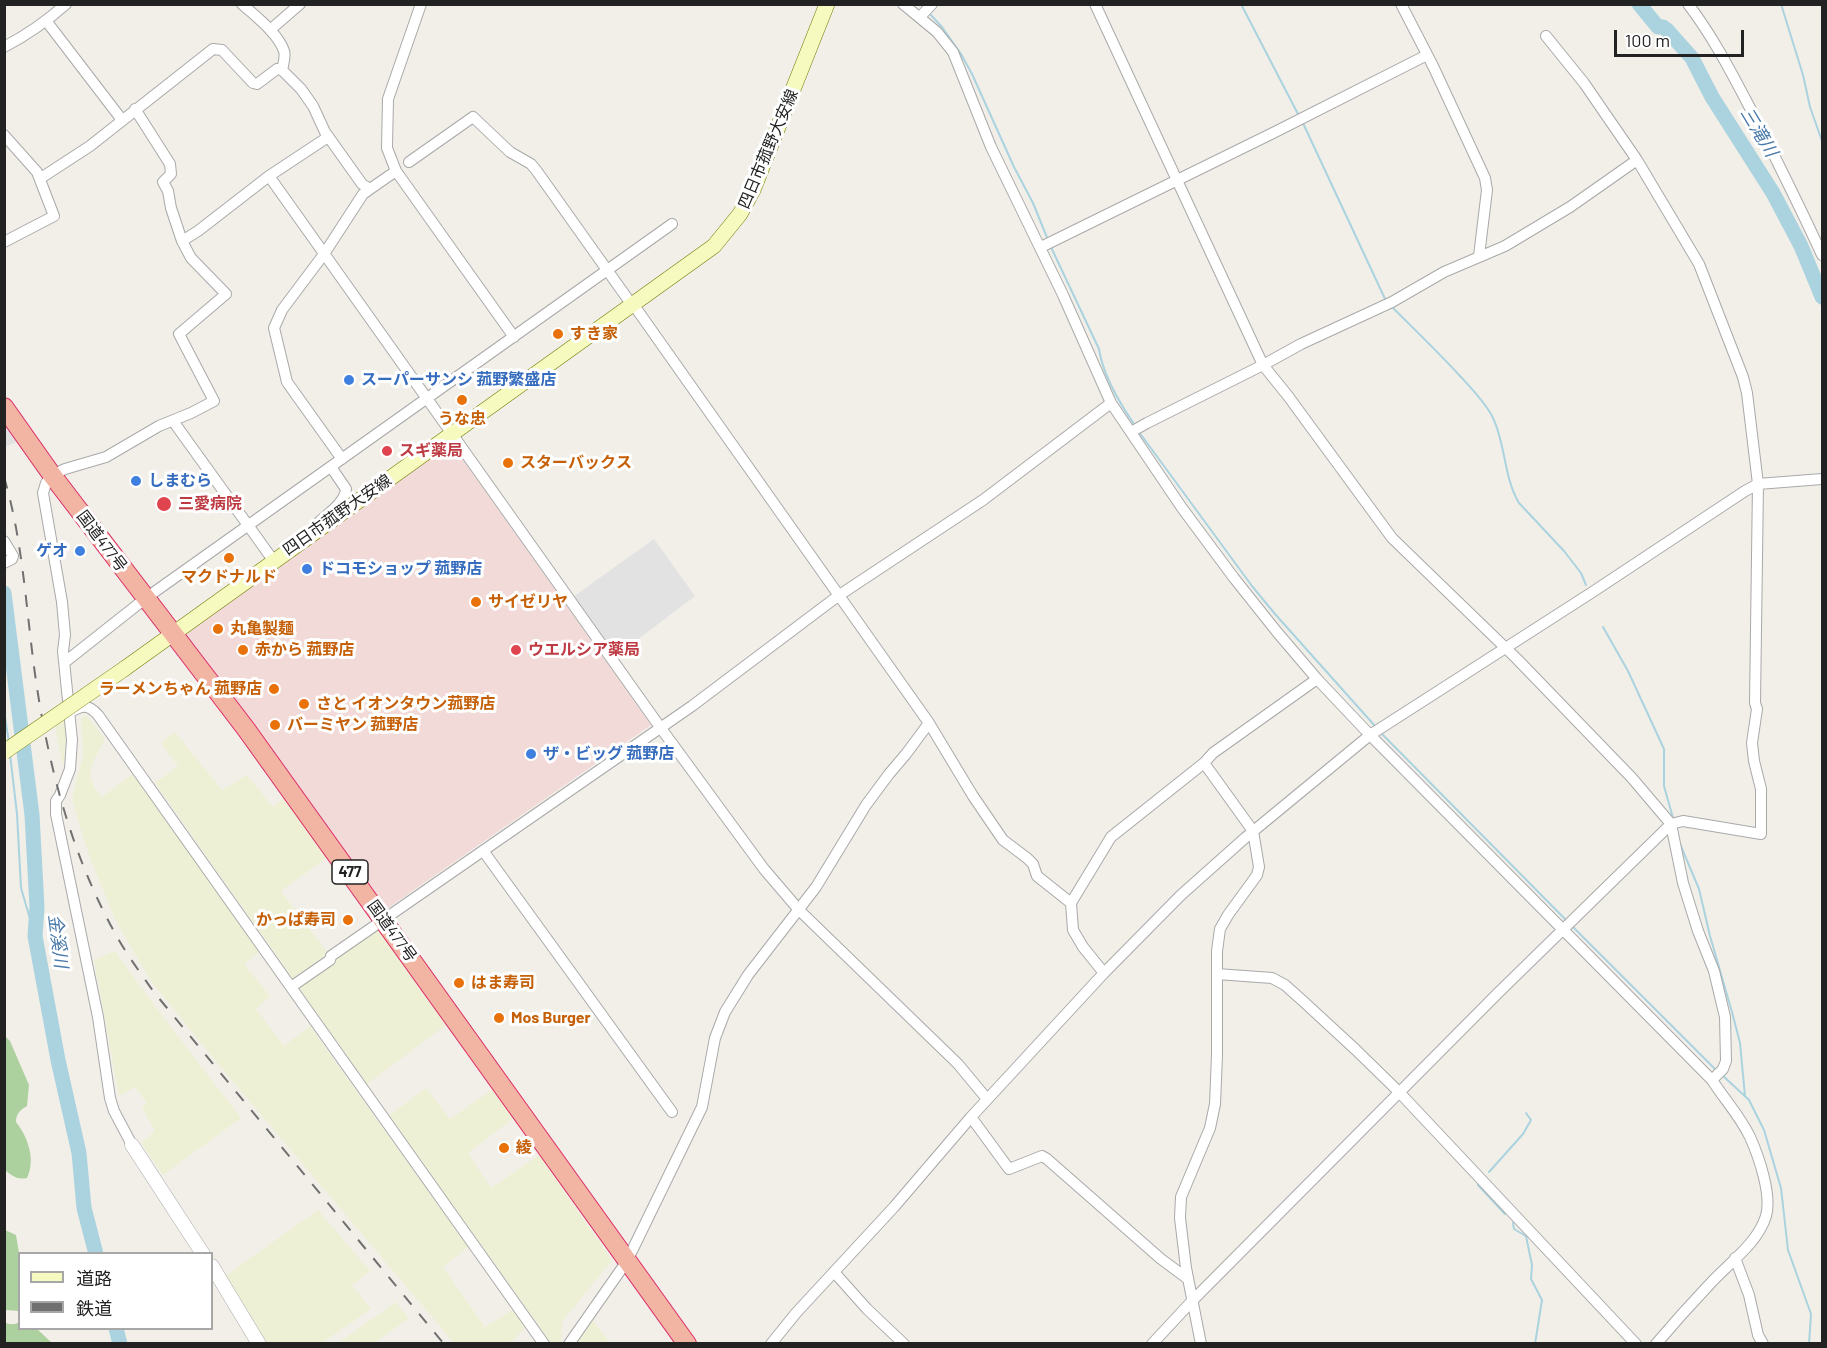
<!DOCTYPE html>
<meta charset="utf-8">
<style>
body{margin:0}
#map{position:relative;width:1827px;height:1348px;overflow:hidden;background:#f2efe9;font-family:Barlow,"Noto Sans JP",sans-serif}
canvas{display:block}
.frame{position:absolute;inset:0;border:6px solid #222;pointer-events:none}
.legend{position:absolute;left:18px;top:1252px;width:195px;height:78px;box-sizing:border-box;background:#fff;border:2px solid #a7a7a7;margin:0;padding:8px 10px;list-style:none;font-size:18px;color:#222}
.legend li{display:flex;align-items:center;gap:12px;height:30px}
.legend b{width:30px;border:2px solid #a7a7a7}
.scale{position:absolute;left:1614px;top:30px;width:130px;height:27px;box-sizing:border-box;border:3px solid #222;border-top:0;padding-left:8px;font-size:18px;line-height:21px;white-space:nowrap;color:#222;-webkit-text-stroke:4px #fff;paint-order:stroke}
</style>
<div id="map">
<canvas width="1827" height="1348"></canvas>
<div class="frame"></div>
<ul class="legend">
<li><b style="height:8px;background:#f7fabf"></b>道路</li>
<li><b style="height:8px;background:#707070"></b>鉄道</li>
</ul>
<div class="scale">100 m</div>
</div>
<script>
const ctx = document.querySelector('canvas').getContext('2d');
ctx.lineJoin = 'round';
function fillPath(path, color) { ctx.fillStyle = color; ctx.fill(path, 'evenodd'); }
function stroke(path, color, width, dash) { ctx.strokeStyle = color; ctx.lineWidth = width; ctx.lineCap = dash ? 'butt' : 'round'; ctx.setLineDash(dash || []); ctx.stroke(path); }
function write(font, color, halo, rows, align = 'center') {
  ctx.font = font + ' Barlow,"Noto Sans JP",sans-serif'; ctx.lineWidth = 6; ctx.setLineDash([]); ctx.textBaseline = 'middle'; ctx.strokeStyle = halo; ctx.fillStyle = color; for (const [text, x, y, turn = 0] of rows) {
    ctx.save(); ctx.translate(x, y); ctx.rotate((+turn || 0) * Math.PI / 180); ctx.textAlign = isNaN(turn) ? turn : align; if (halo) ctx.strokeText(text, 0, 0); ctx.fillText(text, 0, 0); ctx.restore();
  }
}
fillPath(new Path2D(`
 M451 443 651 725 385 910 183 636Z`), '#f2dad9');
fillPath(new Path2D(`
 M86 715 105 739 93 762 90 775 94 787 102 797 134 773 259 952 244 964 270 996 256 1009 284 1046 310 1026 468 1247 443 1267 485 1327 512 1310 526 1327 510 1343H454L214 1059 150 980 116 921 91 861 79 824 72 797 83 755 81 719Z
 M66 717V738L63 768 55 725Z
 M175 732 222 790 247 775 273 807 283 798 328 857 281 891 333 960 378 930 446 1025 367 1084 155 783 178 766 161 743Z
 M115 951 151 1001 241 1118 163 1175 141 1143 155 1131 142 1108 147 1103 135 1087 119 1096 94 960Z
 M426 1088 450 1119 493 1089 513 1119 468 1153 491 1188 539 1155 612 1260 562 1322 561 1342 559 1343H551L389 1115Z
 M318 1210 370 1271 352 1285 371 1309 322 1343H267L225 1276Z
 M396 1302 409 1318 374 1343H338Z
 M585 1310 610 1343 568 1344 570 1336Z`), '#eef0d5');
fillPath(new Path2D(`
 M4 1035 10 1041 29 1085 27 1106C20 1110 16 1114 16 1122 28 1137 36 1160 27 1178 17 1180 12 1176 5 1170Z
 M5 1230 16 1235 20 1259 19 1311 5 1310Z
 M4 1322C10 1325 15 1325 19 1322L20 1328 37 1329 52 1343H5Z`), '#add19e');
fillPath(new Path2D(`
 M4 425 17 442 5 447H4Z
 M654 539 695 596 612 659 570 599Z`), '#e2e2e2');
stroke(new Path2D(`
 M1241 4 1299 116
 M1781 4 1803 75 1810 107 1822 141
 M929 13 942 27 961 54 972 74 1014 167 1033 203 1048 240
 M1302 121 1386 301
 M1050 245 1099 349C1103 376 1120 404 1136 427
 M1392 307C1415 330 1438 352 1460 376 1471 388 1484 401 1492 416 1506 443 1503 476 1519 503L1564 551 1581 573 1586 585
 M1139 432 1252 586 1275 614 1375 726
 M1603 627 1628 671 1664 749V786L1673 818
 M4 710 9 743
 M1381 733 1567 921
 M10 754 17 814 21 888 35 936
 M1680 844 1699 889 1710 936 1732 1012 1740 1043 1745 1096
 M1573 927 1717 1071
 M1722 1075 1749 1100 1764 1130 1781 1188 1788 1250 1811 1314 1809 1344
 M1489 1172 1523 1134 1531 1120 1526 1113
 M1478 1185 1505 1214
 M1513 1223 1514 1229 1526 1236 1532 1265 1531 1279 1542 1300 1535 1344`), '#aad3df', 2);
stroke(new Path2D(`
 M1639 4 1658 27H1663L1667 30 1692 58 1712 97 1773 193 1801 246 1822 297
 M4 593 32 815 37 907 35 936 58 1060 79 1153 84 1208 96 1254
 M116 1328 120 1344`), '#aad3df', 15);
const minor = new Path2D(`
 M242 4C255 16 278 33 284 51 286 57 283 64 282 70
 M421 4 388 99 387 148 396 171 514 337
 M903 4 937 32 953 52 991 147 1063 295 1111 403 1182 508 1234 578 1277 632 1317 679 1370 735 1712 1080C1724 1099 1740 1116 1750 1137 1759 1157 1772 1195 1766 1216 1757 1245 1727 1264 1708 1286 1690 1305 1673 1324 1656 1344
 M1095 4 1263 365 1288 396 1392 538 1517 659 1632 778 1671 824 1683 883 1698 931 1714 971 1725 1017 1726 1061 1723 1069 1712 1080
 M1401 4 1433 66 1485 178 1487 190 1479 256
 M1688 4C1717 42 1736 82 1758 123 1780 167 1802 211 1822 255
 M920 17 932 4
 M47 22 119 116 121 121
 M270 30 300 4
 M4 47C27 35 47 21 66 4
 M282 70 301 89 313 106 325 132 362 184 370 189 396 171
 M4 135 37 172 54 216 4 242
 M409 162 473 117 510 152 531 164 536 170 632 305
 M269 176 660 727 764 869 799 910 958 1064 987 1099
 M41 178 90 146 213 49 222 50 253 83 257 84 277 69 282 70
 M182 241 198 231 269 176 328 137
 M1041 247 1275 132 1427 55
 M633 304 929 723 973 796 1003 840 1027 858 1033 864 1037 876 1071 903 1073 930 1083 947 1104 973
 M173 421 273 560
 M1131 432 1147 423 1263 365 1301 344 1392 302 1444 272 1505 246 1570 207 1637 160
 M342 459 287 382 274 328 282 310 324 254 363 194 370 189
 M318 523C327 514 345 503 346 489L331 467
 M4 541 13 556 12 559 4 563
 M65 662 146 598 672 224
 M70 712C83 705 88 704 98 715L544 1344
 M484 852 672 1112
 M1071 903 1111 837 1204 763
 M1217 974 1272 978 1285 985 1304 1002 1356 1050 1399 1092 1636 1344
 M291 987 330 960 331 956 692 706 838 596 983 500 1111 403
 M971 1117 1009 1169 1042 1156 1047 1159 1161 1259 1188 1279
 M132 1145 114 1111 110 1098 98 1017 56 814V801L60 795 70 769 72 740 63 651 65 635 62 602 43 493 46 483 52 475 65 469 106 457 159 426 191 413 214 401 179 334 226 294 191 258 182 241 171 208 168 191 163 182 171 174 170 164 135 109
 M1735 1258 1749 1295 1758 1335 1763 1344
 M834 1272 867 1309 904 1344
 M569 1344 627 1261 702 1107 715 1038 725 1012 748 975 816 887 866 805 889 774 906 754 929 723
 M771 1344 796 1313 894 1207 971 1117 1104 973 1181 895 1245 838 1370 735 1591 593 1745 491 1758 484 1822 479
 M1152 1344 1192 1301 1498 993 1671 824 1683 821 1761 834V789L1754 761 1752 743 1757 709 1755 703 1758 484 1747 393 1743 377 1699 264 1637 160 1584 83 1546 36
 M1201 1344 1186 1268 1180 1218 1181 1197 1210 1128 1215 1104 1217 1055V951L1220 929 1228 915 1257 875 1259 867 1253 831 1204 763 1213 753 1317 679`);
const tertiary = new Path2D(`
 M132 1145 203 1254
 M212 1266 259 1344`);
const secondary = new Path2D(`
 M124 669 714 246 740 214 753 190 827 4`);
const trunk = new Path2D(`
 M4 407 52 475 246 729 687 1344`);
stroke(minor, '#a9a9a9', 12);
stroke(tertiary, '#a9a9a9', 15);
stroke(secondary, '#707d05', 16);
stroke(trunk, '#dc2a67', 20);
stroke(minor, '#fff', 10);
stroke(tertiary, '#fff', 14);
stroke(secondary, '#f7fabf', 15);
stroke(trunk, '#f2b4a3', 18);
stroke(new Path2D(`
 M4 477C23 541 26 609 35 674 48 767 73 861 120 942 130 959 142 975 153 991L444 1344`), '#707070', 2, [12, 12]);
const secondaryBridge = new Path2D(`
 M4 752 124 669`);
stroke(secondaryBridge, '#707d05', 16, []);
stroke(secondaryBridge, '#f7fabf', 15);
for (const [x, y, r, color] of [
 [558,334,6,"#e8710a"],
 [349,380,6,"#3f7fe0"],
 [462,400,6,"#e8710a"],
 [387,451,6,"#e0444e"],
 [508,463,6,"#e8710a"],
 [136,481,6,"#3f7fe0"],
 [164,504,8,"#e0444e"],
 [80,551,6,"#3f7fe0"],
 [229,558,6,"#e8710a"],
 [307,569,6,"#3f7fe0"],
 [476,602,6,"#e8710a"],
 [218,629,6,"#e8710a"],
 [243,650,6,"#e8710a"],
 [516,650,6,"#e0444e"],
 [274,689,6,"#e8710a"],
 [304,704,6,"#e8710a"],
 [275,725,6,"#e8710a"],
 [531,754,6,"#3f7fe0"],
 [348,920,6,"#e8710a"],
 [459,983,6,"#e8710a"],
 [499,1018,6,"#e8710a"],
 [504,1148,6,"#e8710a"]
]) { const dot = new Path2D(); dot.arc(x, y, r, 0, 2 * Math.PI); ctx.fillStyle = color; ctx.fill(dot); stroke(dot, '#fff', 2); }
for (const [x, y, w] of [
 [350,872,36]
]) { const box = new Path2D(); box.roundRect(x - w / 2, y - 12, w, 24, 4.5); ctx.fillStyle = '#fff'; ctx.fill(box); stroke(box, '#222', 1.5); }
write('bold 15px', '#222', null, [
 ["477",350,872]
]);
write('16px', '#222', '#fff', [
 ["四日市菰野大安線",768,149,-67],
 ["四日市菰野大安線",337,515,-35],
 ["国道477号",102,541,53],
 ["国道477号",392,931,54]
]);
write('bold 16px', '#c56008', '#fff', [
 ["すき家",570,334],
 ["うな忠",462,419,"center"],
 ["スターバックス",520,463],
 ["マクドナルド",229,577,"center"],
 ["サイゼリヤ",488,602],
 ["丸亀製麺",230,629],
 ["赤から 菰野店",255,650],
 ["ラーメンちゃん 菰野店",262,689,"right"],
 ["さと イオンタウン菰野店",316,704],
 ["バーミヤン 菰野店",287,725],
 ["かっぱ寿司",336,920,"right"],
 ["はま寿司",471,983],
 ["Mos Burger",511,1018],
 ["綾",516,1148]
], 'left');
write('bold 16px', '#366cbe', '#fff', [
 ["スーパーサンシ 菰野繁盛店",361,380],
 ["しまむら",148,481],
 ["ゲオ",68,551,"right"],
 ["ドコモショップ 菰野店",319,569],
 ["ザ・ビッグ 菰野店",543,754]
], 'left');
write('bold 16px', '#be3a42', '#fff', [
 ["スギ薬局",399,451],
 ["三愛病院",178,504],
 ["ウエルシア薬局",528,650]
], 'left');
write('italic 18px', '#4a7aab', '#fff', [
 ["三滝川",1759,132,59],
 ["金溪川",58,941,83]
]);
</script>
